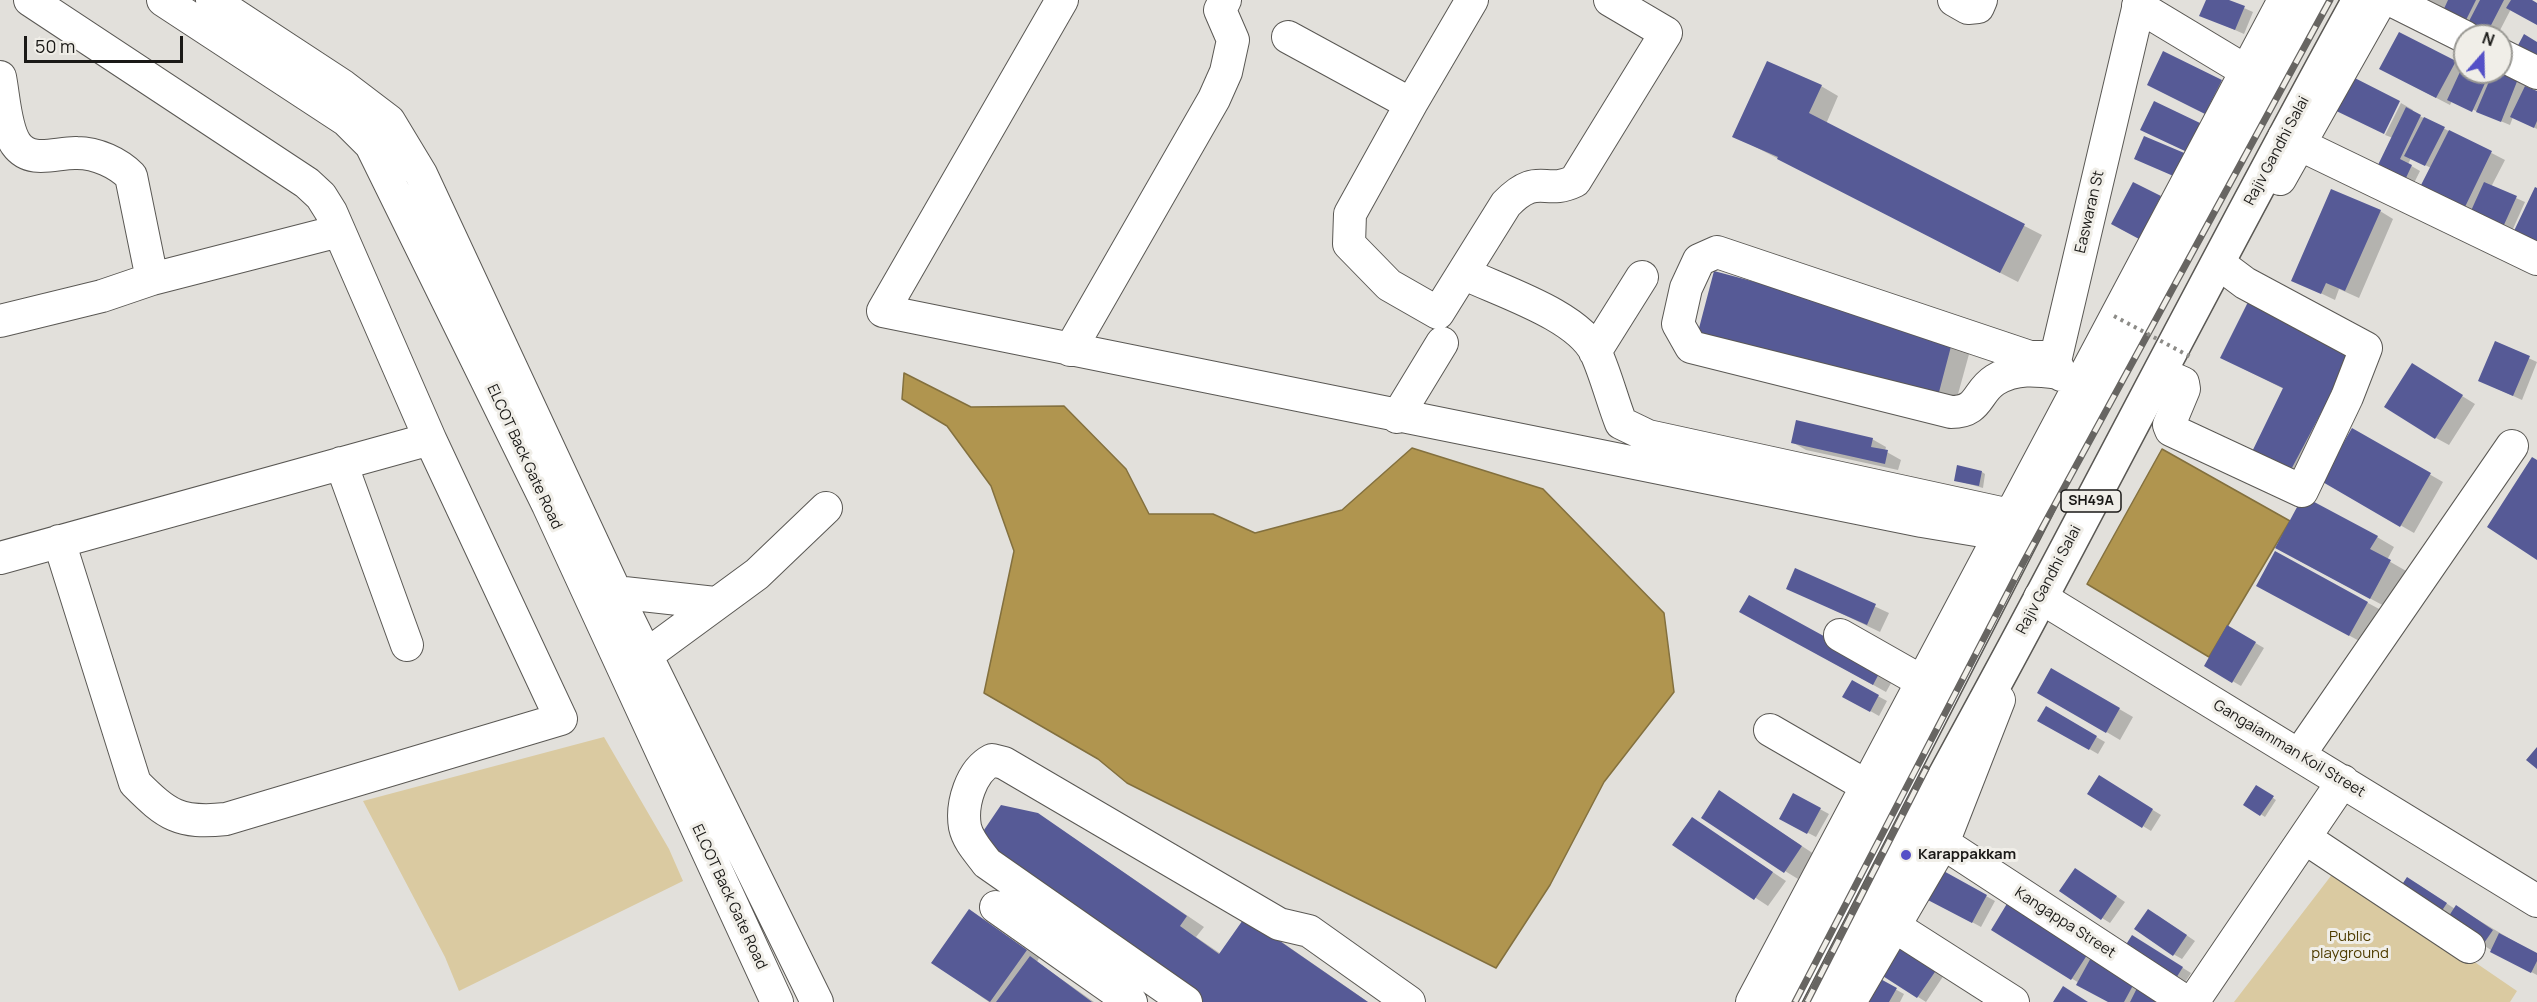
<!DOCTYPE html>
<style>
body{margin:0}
#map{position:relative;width:2537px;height:1002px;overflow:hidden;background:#e2e0db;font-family:Manrope,sans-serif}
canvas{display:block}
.north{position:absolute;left:2453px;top:24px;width:60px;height:60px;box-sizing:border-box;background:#f0eee8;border:2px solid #9a9994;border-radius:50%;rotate:20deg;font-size:16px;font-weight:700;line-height:24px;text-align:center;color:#1a1917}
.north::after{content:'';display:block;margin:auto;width:21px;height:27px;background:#5450c7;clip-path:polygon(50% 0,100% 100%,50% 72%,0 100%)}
.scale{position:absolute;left:24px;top:36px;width:159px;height:27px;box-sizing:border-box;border:3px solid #1a1917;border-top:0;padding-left:8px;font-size:18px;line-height:21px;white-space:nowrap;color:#1a1917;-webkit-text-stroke:4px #f0eee8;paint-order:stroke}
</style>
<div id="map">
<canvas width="2537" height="1002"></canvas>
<div class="north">N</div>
<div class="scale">50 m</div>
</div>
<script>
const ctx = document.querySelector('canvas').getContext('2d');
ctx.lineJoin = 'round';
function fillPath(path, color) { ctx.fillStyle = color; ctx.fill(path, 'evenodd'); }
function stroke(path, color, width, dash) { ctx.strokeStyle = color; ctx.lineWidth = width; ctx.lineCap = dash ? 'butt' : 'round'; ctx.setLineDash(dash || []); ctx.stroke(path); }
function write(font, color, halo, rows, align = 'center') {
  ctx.font = font + ' Manrope,sans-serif'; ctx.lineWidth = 6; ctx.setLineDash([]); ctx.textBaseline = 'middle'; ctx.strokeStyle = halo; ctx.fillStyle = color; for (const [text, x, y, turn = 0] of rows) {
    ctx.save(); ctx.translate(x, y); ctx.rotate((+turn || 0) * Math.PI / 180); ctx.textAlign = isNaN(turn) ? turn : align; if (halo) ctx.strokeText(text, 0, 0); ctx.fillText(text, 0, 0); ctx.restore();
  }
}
fillPath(new Path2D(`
 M604 737 669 849 683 881 459 991 445 957 363 801Z
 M2337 868 2517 991 2510 1002H2234Z`), '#dacaa1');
const water = new Path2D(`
 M904 373 971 407 1064 406 1126 469 1149 514H1213L1255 533 1342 510 1412 448 1543 489 1664 613 1674 692 1604 782 1550 885 1496 968 1127 783 1098 759 984 693 1014 551 991 486 947 426 902 399Z
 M2162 449 2290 521 2209 657 2087 584Z`);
fillPath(water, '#b0954f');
stroke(water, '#83703e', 1.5);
fillPath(new Path2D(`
 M2207 0H2226L2253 12 2244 34 2201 15Z
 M2409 0H2529L2537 4V23L2511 9 2497 36H2490Z
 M2455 62 2464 68 2465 65V72H2501L2537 93V129L2513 117 2510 125 2452 101 2450 105 2394 76Z
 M2221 81 2234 89 2219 120 2162 92Z
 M1821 86 1838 96 1826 124 2042 235 2018 282 1734 136Z
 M2401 103 2413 110 2412 112 2505 160 2491 187 2525 202 2512 231 2422 186 2431 168 2411 158 2408 164 2420 171 2414 183 2388 171 2393 138 2385 135Z
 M2160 197 2168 202 2148 242 2121 229Z
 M2380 211 2393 219 2359 298 2339 289 2335 300 2293 280Z
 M1700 331 1971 347 1955 405 1717 341Z
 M2496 343 2537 362 2522 400 2480 381Z
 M2353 352 2304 487 2267 469 2284 389 2240 367Z
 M2425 373 2475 404 2449 445 2436 438Z
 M2352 430 2443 482 2414 533 2323 481Z
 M1872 439 1886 447 1885 451 1901 460 1898 470 1806 450 1792 442Z
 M1982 472 1985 474 1983 488 1955 480Z
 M2377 537 2394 547 2387 560 2408 572 2388 608 2294 558Z
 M2275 553 2381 610 2363 643 2271 593Z
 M1796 570 1889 613 1880 632 1788 588Z
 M1754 619 1895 676 1886 692Z
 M2228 627 2264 648 2241 686 2206 666Z
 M2052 670 2133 717 2120 740 2039 692Z
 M1852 682 1887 701 1879 716 1844 696Z
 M2046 708 2105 742 2098 754 2039 720Z
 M2099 777 2161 815 2151 831 2089 793Z
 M2257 787 2276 800 2265 817 2245 804Z
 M1794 795 1829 814 1816 837 1781 819Z
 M1732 800 1814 854 1798 879 1785 871Z
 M1038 814 1204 927 1196 937 1221 954 1263 929 1368 1002H1203Z
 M1705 827 1786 881 1768 906 1675 845Z
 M1941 871 1995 901 1981 927 1926 897Z
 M2084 875 2125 902 2110 923 2102 918Z
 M2416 883 2455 909 2465 912 2537 955V975L2500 956 2447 921Z
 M970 911 1039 958 1037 962 1094 1002H989L933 963Z
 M2157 915 2195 941 2182 959 2173 954Z
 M1993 930 2096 957 2160 1002H2110Z
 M2141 942 2191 973 2182 987Z
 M1904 948 1944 975 1926 1002 1877 971Z
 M1875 978 1904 994 1900 1002H1862Z`), '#0003');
fillPath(new Path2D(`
 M2206 0H2229L2245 6 2235 30 2199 16Z
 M2448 0H2476L2464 24 2442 13Z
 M2480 0H2504L2486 35 2467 25Z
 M2511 0H2532L2537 3V25L2506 8Z
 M2399 32 2456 61 2436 98 2379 69Z
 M2524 34 2537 42V63L2515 51Z
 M2163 51 2222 80 2205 114 2147 85Z
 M1767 61 1822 85 1809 113 2025 224 2000 273 1777 159 1778 157 1732 137Z
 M2465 61V72H2490L2472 112 2447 100Z
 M2343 72 2400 101 2384 134 2326 106Z
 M2493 72H2502L2518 79 2501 122 2476 112Z
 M2525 86 2537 91V121L2534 128 2510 117Z
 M2154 101 2200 123 2187 152 2140 130Z
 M2406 107 2421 115 2400 159 2412 165 2405 180 2377 167Z
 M2424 117 2445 127 2425 166 2404 156Z
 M2449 130 2492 151 2464 209 2420 187Z
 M2144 136 2189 155 2178 178 2134 159Z
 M2133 182 2161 196 2139 239 2111 224Z
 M2484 182 2517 196 2503 227 2470 213Z
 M2535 187 2537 188V244L2513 233Z
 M2331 189 2381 210 2345 291 2326 283 2321 294 2291 281Z
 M1714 271 1954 335 1938 396 1698 332Z
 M2249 300 2354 351 2286 479 2248 460 2283 388 2220 358Z
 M2495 341 2530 356 2513 396 2478 381Z
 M2412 363 2463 395 2435 439 2384 407Z
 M1796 420 1873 438 1871 447 1888 450 1885 464 1791 443Z
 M2352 428 2431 473 2400 527 2321 481Z
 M2532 457 2537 460V560L2487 527Z
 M1957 465 1982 471 1979 486 1954 481Z
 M2303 496 2378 536 2370 549 2391 560 2370 599 2275 548Z
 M2275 551 2368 602 2349 636 2256 586Z
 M1795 568 1876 604 1867 625 1786 589Z
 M1749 595 1882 668 1873 685 1739 612Z
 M2227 625 2256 642 2232 683 2204 666Z
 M2051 668 2120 708 2106 733 2037 693Z
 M1852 680 1879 695 1870 712 1842 697Z
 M2046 706 2097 736 2089 750 2037 721Z
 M2537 747V769L2526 760Z
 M2099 775 2153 809 2142 828 2087 794Z
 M2256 785 2274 796 2260 816 2243 805Z
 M1719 790 1802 846 1784 873 1701 818Z
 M1793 793 1821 808 1807 834 1779 819Z
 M1001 805 1038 813 1187 916 1180 926 1219 954 1245 917 1368 1002H1200L988 846 984 830Z
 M1692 817 1773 872 1754 900 1672 845Z
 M2075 868 2117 896 2101 920 2059 891Z
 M1940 869 1987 895 1972 923 1924 898Z
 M2407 877 2447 903 2437 918 2397 892Z
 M2008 902 2089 952 2071 980 1991 930Z
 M2456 905 2493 930 2482 946 2445 922Z
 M969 909 1027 950 990 1002 931 963Z
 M2148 909 2187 935 2173 956 2134 929Z
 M2499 933 2537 953V961L2531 973 2490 952Z
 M2132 935 2183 967 2173 983 2122 951Z
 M1895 941 1937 969 1917 998 1875 971Z
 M2093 954 2137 978 2124 1002H2108L2076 985Z
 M1030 956 1092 1002H996Z
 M1875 976 1897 988 1889 1002H1860Z
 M2063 986 2088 1002H2053Z
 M2137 988 2163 1002H2130Z`), '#565a96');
const minor = new Path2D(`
 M163 0 346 120 371 145 548 505 777 1002
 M212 0 343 86 389 121 421 174 624 610 817 1002
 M1062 0 883 311 1922 521 2000 534
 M1954 0 1968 8 1978 7 1981 0
 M2391 0 2465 37
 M2138 6 2246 71
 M1288 37 1411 104 1350 214 1349 244 1389 285 1438 313 1506 204C1538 171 1544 196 1575 181L1666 33 1610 0
 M2501 55 2537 73
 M0 77C4 97 5 128 16 144 31 165 57 152 77 153 97 153 118 163 131 176L152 279 102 296 0 321
 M1411 104 1472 0
 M2284 137 2537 259
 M2280 179 2381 0
 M1463 273C1500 291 1578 315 1596 353 1606 375 1612 400 1621 423L1648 436 2010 515
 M152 279 339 231
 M1070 350 1214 99 1226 72 1233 40 1220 10 1225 0
 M1595 352 1642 277
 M2056 357H2030L1717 252 1699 260 1686 288 1678 324 1691 347 1951 412C1980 412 1976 392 1995 380 2016 367 2037 370 2060 373
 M2061 375 2055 361 2140 0
 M2167 376 2183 383 2184 389 2169 425 2171 430 2302 491 2347 397 2366 348 2245 283 2229 271
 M1397 417 1442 343
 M341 463 407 645
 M59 541 135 783C167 815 179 824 226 819L561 719 430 439
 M0 558 430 439 331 212 321 196 307 183 30 0
 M615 592 715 603
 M2040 597 2537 901
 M1840 635 1921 681
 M648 654 757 574 826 508
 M1770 730 1865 785
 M2299 755 2512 446
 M2305 838 2469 947
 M1943 843 2186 1002
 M996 907 1131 1002
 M1894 926 2013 1002
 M1186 1002 987 863C979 852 968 841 965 827 961 804 971 771 992 760L1004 763 1279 924 1309 931 1409 1002
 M1752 1002 2284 0
 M1850 1002 1943 843 1999 700
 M2193 1002 2343 781`);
const major = new Path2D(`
 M1783 1002 2082 420 2310 0
 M1824 1002C1890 873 1961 748 2029 620 2139 413 2246 205 2359 0`);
stroke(minor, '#5a5854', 34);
stroke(major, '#5a5854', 36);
stroke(minor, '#fff', 32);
stroke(major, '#fff', 33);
const rail = new Path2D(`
 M1795 1002 2023 563 2330 0
 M1807 1002 1926 769`);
stroke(rail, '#676562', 7);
stroke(rail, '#f0eee8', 4.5, [14]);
stroke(new Path2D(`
 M2114 316 2191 357`), '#8c8b87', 4, [3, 4.5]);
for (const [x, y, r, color] of [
 [1906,855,6,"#5450c7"]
]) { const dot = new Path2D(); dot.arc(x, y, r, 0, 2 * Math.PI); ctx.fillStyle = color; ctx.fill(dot); stroke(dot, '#f0eee8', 2); }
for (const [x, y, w] of [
 [2091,501,60]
]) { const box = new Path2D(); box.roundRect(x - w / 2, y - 11, w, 22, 4.5); ctx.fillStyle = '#f0eee8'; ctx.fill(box); stroke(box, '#1a1917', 1.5); }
write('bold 14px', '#1a1917', null, [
 ["SH49A",2091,501]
]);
write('15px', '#1a1917', '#f0eee8', [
 ["Rajiv Gandhi Salai",2277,151,-62],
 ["Easwaran St",2090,212,-77],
 ["ELCOT Back Gate Road",524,457,65],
 ["Rajiv Gandhi Salai",2049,580,-62],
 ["Gangaiamman Koil Street",2289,749,31],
 ["ELCOT Back Gate Road",729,897,65],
 ["Kangappa Street",2065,923,33]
]);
write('bold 15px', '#1a1917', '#f0eee8', [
 ["Karappakkam",1918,855]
], 'left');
write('15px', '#4e3c00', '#f0eee8', [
 ["Public",2350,937],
 ["playground",2350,954]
]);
</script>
